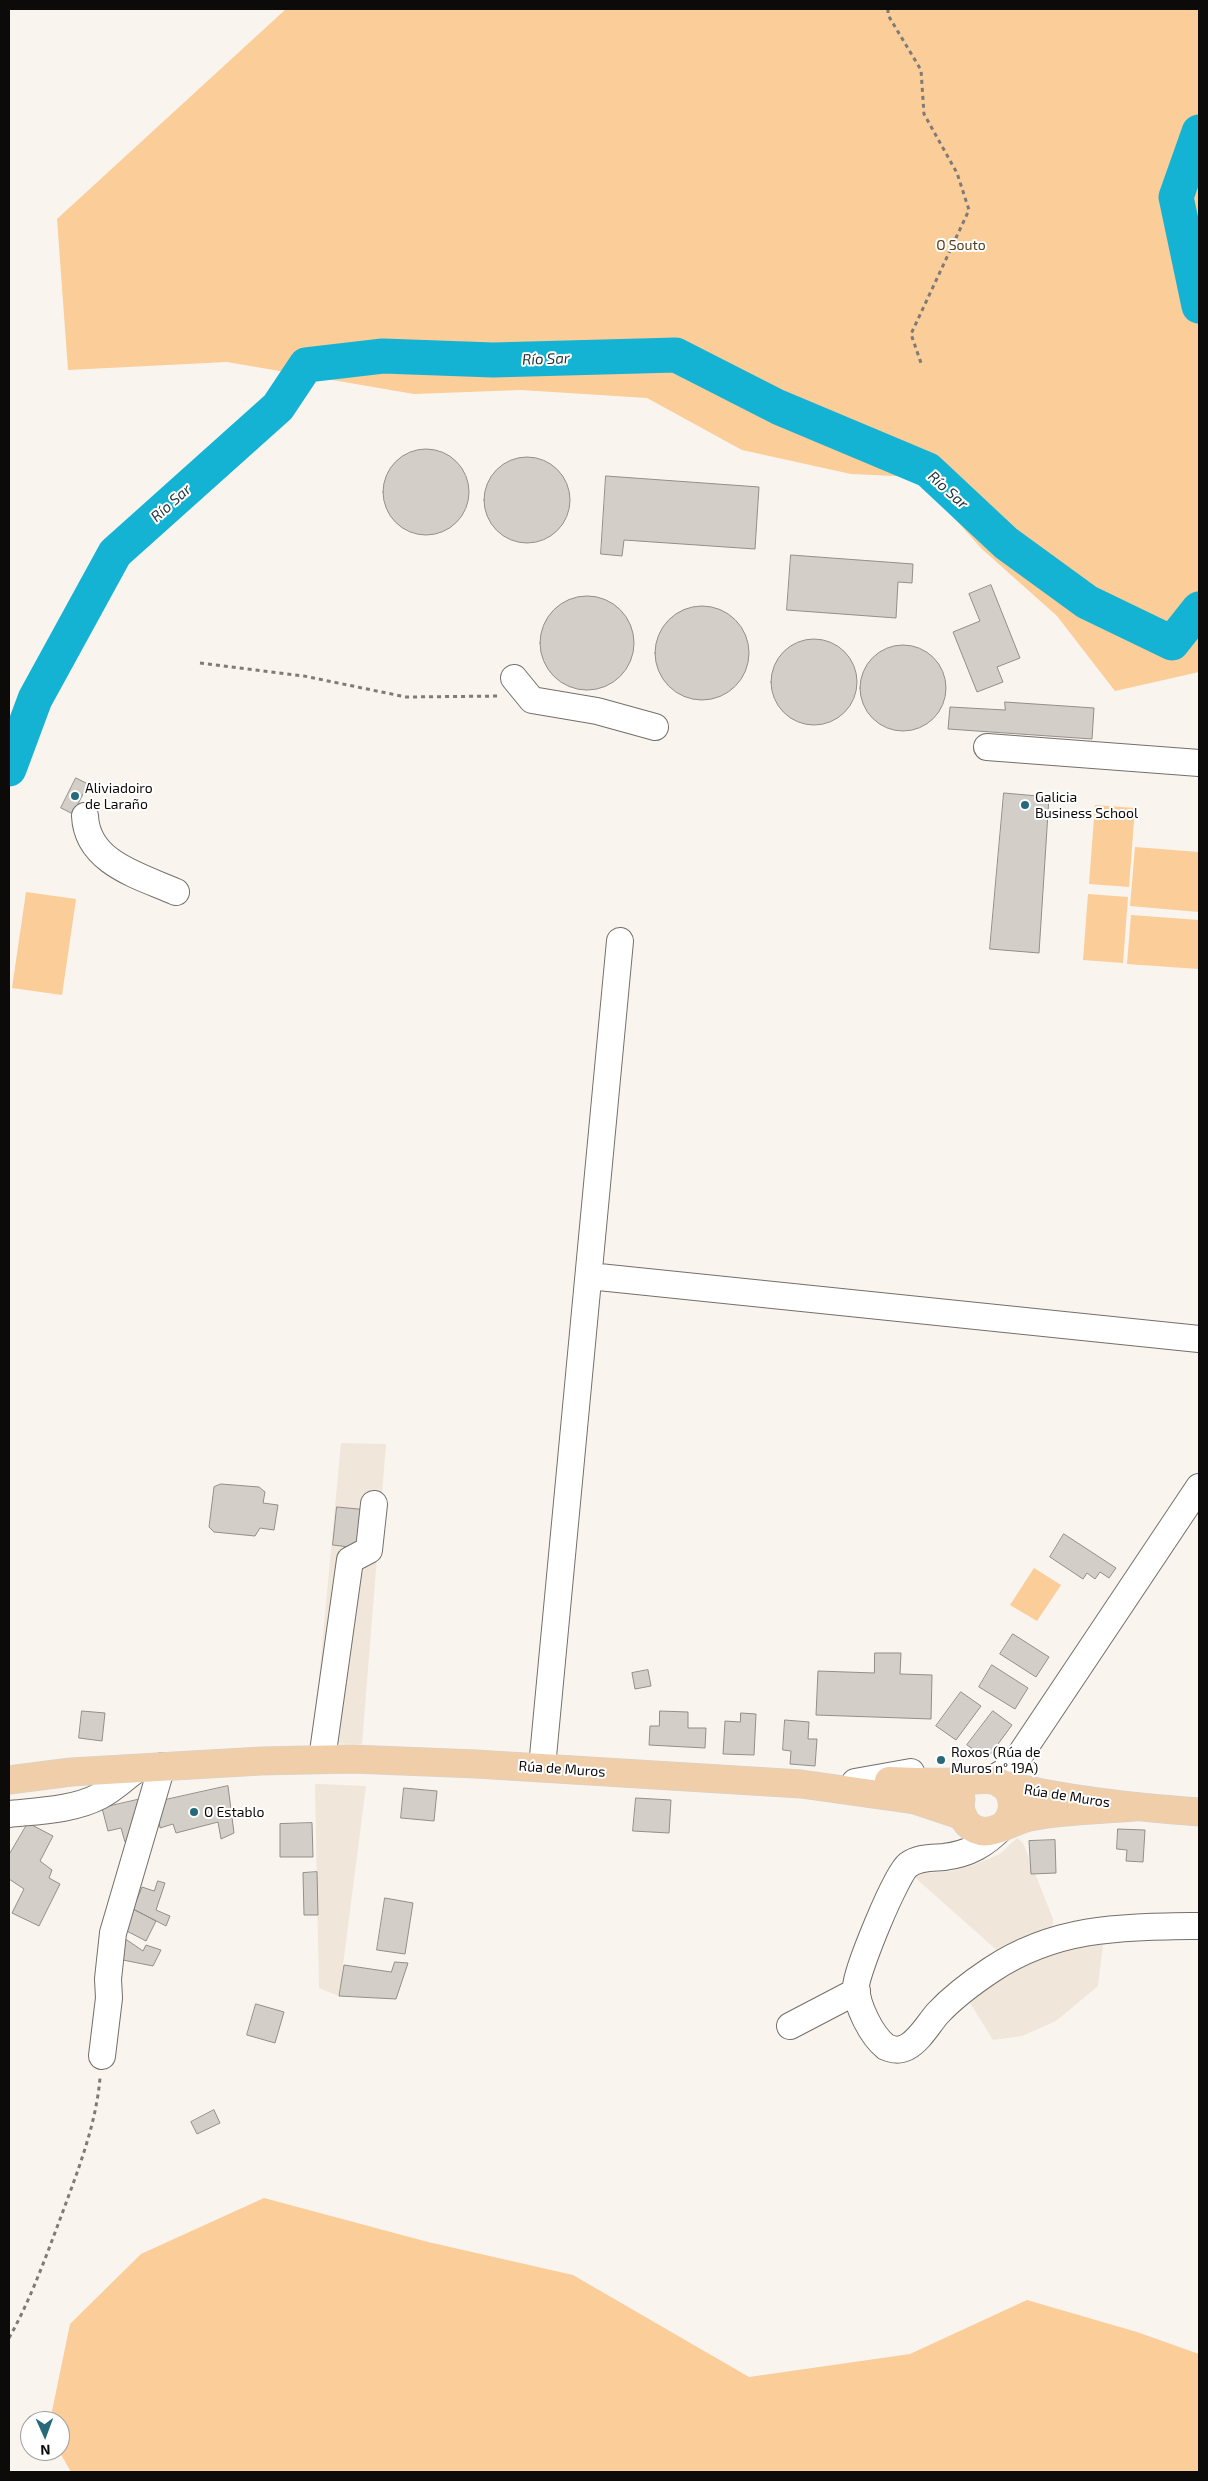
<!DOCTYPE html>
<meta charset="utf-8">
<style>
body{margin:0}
#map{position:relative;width:1208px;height:2481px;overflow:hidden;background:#f9f4ee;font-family:"Exo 2",sans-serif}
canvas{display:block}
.frame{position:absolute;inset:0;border:10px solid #0d0b09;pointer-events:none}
.north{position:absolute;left:20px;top:2411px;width:50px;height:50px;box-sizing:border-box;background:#fff;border:1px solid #9e9d9d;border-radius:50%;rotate:178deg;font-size:14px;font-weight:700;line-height:20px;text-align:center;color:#0d0b09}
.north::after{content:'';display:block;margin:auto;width:18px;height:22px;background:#25697a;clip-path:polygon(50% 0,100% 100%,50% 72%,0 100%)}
</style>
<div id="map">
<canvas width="1208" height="2481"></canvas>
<div class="frame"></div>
<div class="north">N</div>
</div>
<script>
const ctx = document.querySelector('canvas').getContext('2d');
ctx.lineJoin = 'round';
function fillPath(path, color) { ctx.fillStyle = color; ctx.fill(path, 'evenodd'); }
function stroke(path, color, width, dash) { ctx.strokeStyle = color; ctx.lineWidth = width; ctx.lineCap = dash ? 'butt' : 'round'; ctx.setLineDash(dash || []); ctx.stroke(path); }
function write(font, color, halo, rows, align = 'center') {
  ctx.font = font + ' "Exo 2",sans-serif'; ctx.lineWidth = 4; ctx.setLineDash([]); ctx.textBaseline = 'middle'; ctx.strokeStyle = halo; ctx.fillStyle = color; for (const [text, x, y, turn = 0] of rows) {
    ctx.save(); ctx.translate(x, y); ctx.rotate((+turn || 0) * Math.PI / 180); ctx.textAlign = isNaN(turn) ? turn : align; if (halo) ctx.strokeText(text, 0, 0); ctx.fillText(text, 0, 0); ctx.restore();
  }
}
fillPath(new Path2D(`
 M341 1443 386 1444 362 1744 313 1743Z
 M315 1784 366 1786 339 1996 319 1988Z
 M1017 1838 1023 1843 1053 1919 1052 1931 1095 1924 1103 1944 1098 1986 1056 2021 1022 2036 993 2040 957 1982 1000 1953 911 1874 953 1871 976 1864 1000 1854Z`), '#f0e6da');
fillPath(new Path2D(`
 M286 9H1199V672L1115 691 1057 616 982 549 917 477 851 474 742 450 647 398 521 390 414 394 227 362 68 370 57 219Z
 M1095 805 1135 808 1129 887 1089 884Z
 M1135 847 1199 852V912L1130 906Z
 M26 892 76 899 62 995 12 988Z
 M1088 894 1128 897 1123 963 1083 960Z
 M1131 915 1199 920V969L1127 964Z
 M1034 1568 1061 1585 1037 1621 1010 1605Z
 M264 2198 428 2242 573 2275 749 2377 910 2354 1027 2300 1137 2332 1199 2354V2472H71L59 2451 60 2421H50L70 2324 141 2254Z`), '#fbcd98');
stroke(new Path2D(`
 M1199 132 1176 197 1199 306
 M9 769 35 699 115 553 278 407 306 365 383 356 493 360 676 355 778 407 928 470 1006 543 1087 602 1172 643 1199 609`), '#14b3d4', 35);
const building = new Path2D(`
 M383 492a43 43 0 1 1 86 0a43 43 0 1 1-86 0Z
 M484 500a43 43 0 1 1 86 0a43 43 0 1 1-86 0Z
 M606 476 759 487 755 549 624 540 622 556 601 554Z
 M791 555 913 564 912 583 898 582 896 618 787 610Z
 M991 585 1020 658 997 667 1003 682 977 692 953 632 980 621 969 594Z
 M540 643a47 47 0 1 1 94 0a47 47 0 1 1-94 0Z
 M655 653a47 47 0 1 1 94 0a47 47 0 1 1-94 0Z
 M771 682a43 43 0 1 1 86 0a43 43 0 1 1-86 0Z
 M860 688a43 43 0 1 1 86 0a43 43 0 1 1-86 0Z
 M1005 702 1094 708 1092 739 948 729 950 707 1005 710Z
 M76 778 88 784 73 814 61 808Z
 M1004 793 1049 797 1039 953 990 949Z
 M221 1484 259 1487 265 1492 263 1503 278 1505 274 1530 260 1528 255 1536 214 1532 209 1527 214 1487Z
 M337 1507 368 1510 365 1549 333 1545Z
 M1064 1534 1116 1568 1109 1578 1100 1572 1095 1579 1087 1573 1083 1579 1050 1557Z
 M1013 1634 1049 1657 1036 1677 1000 1654Z
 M875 1653H901L900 1674 932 1675 931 1719 816 1715 818 1671 874 1673Z
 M992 1665 1028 1688 1015 1709 979 1687Z
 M648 1670 651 1686 635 1689 632 1673Z
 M961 1692 981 1706 956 1740 936 1726Z
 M82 1711 105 1713 102 1741 79 1738Z
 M660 1711 688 1712V1728H706L705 1748 649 1745 650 1726H659Z
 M993 1711 1012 1725 987 1759 967 1745Z
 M741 1713 756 1714 754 1755 723 1754 725 1721 740 1722Z
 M785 1720 809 1722 808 1739H817L815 1766 790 1764 791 1751 783 1750Z
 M228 1786 234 1833 221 1839 218 1822 176 1833 173 1824 160 1828 156 1802Z
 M404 1788 437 1791 434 1821 401 1818Z
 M636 1798 671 1800 669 1833 633 1831Z
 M141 1799 137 1839 125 1842 121 1828 108 1831 102 1808Z
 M28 1823 53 1836 40 1861 52 1870 49 1878 60 1884 39 1926 12 1913 24 1889 9 1879V1855Z
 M312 1823 313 1857H280V1824Z
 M1118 1829 1145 1830 1143 1862 1126 1861 1127 1850 1117 1849Z
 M1055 1840 1056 1873 1031 1874 1029 1841Z
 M317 1872 318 1915H304L303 1873Z
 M158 1881 165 1883 156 1910 170 1916 166 1926 133 1909 142 1887 154 1891Z
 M385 1898 413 1903 405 1954 377 1950Z
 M133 1909 156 1921 146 1941 123 1929Z
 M124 1938 143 1951 146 1945 161 1950 153 1966 118 1959Z
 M395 1962 408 1963 396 1999 339 1996 344 1965 391 1972Z
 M256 2004 284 2012 275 2043 247 2035Z
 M214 2110 220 2123 197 2134 191 2122Z`);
fillPath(building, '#d3cec8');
stroke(building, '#938e89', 1);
const minor = new Path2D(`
 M514 678 532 700 597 711 655 727
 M987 747 1199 763
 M85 816C87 863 140 876 176 892
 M589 1276 1199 1339
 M322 1759 350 1560 369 1550 374 1504
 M542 1767 620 941
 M991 1780 1004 1772 1020 1755 1199 1487
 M855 1782 911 1772
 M9 1814C38 1811 74 1810 100 1796 114 1789 126 1777 138 1768
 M1003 1826C986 1844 969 1854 944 1857 932 1858 918 1857 908 1865 896 1874 856 1972 856 1987 857 2006 871 2035 886 2047 894 2050 899 2051 907 2047 920 2040 929 2023 938 2013 953 1997 973 1982 991 1970 1057 1926 1123 1927 1199 1926
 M790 2026 857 1991
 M102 2056 109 1998 108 1979 113 1933 162 1766`);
const major = new Path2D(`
 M9 1780 71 1772 261 1761 352 1759 476 1764 801 1784 915 1800 963 1816
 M889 1781C911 1782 933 1783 955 1782 967 1782 979 1778 991 1780 1013 1783 1019 1810 1004 1825
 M1001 1784C1066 1800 1132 1807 1199 1812
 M961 1799C958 1814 966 1828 981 1831 994 1834 1015 1820 1029 1817 1063 1810 1099 1810 1134 1807`);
stroke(minor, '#746f6a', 28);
stroke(major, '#d3d3d3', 29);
stroke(new Path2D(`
 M888 9V15L921 70 924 114 957 173 969 210 911 334 921 363
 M200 663 304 676 406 697 501 696
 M9 2338C31 2299 46 2256 62 2214 78 2170 96 2125 100 2078`), '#7e7b77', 3, [4, 4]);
stroke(minor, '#fff', 26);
stroke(major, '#efcea9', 28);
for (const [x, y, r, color] of [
 [75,796,5,"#25697a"],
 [1025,805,5,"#25697a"],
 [941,1760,5,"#25697a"],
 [194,1812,5,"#25697a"]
]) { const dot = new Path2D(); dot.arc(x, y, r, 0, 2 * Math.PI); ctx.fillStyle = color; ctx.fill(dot); stroke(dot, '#fff', 2); }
write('14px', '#593e1c', '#fff', [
 ["O Souto",961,245]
]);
write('14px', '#0d0b09', '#fff', [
 ["Aliviadoiro",85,788],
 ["de Laraño",85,804],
 ["Galicia",1035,797],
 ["Business School",1035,813],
 ["Roxos (Rúa de",951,1752],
 ["Muros n° 19A)",951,1768],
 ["O Establo",204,1812]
], 'left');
write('14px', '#0d0b09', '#fff', [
 ["Rúa de Muros",562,1769,4],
 ["Rúa de Muros",1067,1796,9]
]);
write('italic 15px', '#21373e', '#fff', [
 ["Río Sar",546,359,-2],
 ["Río Sar",948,490,42],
 ["Río Sar",171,503,-42]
]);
</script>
